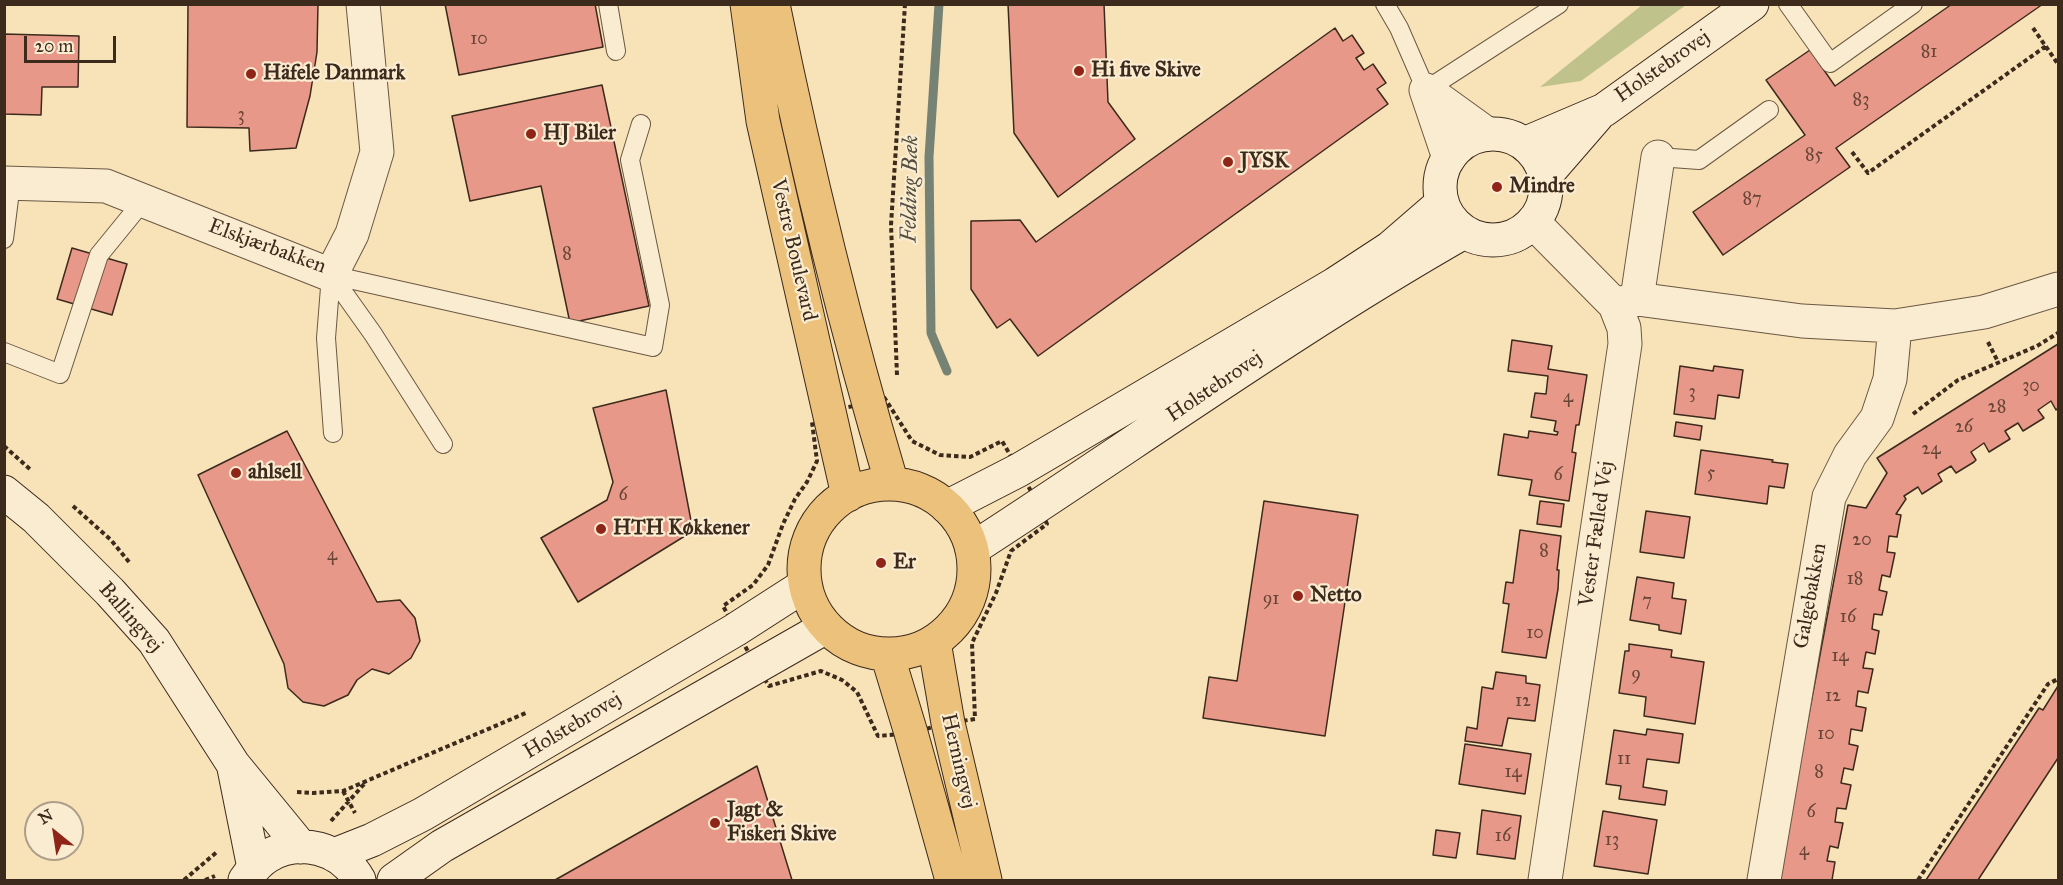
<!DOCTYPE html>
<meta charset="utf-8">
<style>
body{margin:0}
#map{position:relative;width:2063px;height:885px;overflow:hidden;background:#f8e2b8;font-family:"IM FELL Great Primer",serif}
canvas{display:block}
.frame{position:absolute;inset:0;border:6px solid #3c2a1c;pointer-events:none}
.north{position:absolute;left:24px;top:801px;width:60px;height:60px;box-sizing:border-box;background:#faecd1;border:2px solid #ae9e89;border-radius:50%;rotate:330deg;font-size:16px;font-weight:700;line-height:24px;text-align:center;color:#3c2a1c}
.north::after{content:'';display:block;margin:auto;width:21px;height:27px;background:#8f2418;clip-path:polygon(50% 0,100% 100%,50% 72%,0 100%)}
.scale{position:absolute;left:24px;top:36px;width:92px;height:27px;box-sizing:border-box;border:3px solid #3c2a1c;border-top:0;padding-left:8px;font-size:18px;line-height:21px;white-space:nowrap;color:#3c2a1c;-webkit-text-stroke:4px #faecd1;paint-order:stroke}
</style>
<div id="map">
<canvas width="2063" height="885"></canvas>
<div class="frame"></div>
<div class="north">N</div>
<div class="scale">20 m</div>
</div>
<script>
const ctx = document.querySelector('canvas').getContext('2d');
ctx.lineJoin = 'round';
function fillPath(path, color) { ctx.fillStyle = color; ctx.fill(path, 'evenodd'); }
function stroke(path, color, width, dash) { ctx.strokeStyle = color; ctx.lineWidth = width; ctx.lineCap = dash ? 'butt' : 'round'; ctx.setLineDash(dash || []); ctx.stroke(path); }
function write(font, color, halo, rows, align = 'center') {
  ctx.font = font + ' "IM FELL Great Primer",serif'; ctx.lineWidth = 4.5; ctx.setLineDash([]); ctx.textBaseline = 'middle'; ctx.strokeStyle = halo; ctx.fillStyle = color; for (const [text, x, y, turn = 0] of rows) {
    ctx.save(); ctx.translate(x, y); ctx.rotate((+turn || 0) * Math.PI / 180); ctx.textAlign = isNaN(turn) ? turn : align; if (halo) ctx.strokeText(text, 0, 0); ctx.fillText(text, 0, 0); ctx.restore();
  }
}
fillPath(new Path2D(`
 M1642 5H1686L1581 81 1540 87Z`), '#c0c28c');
stroke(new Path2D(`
 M939 4 929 157 931 333 947 371`), '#768374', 9);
const building = new Path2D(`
 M188 4H318L317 52 310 96 296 148 250 151 249 128 187 127Z
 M445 4H595L603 47 459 75Z
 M1008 4H1104L1108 102 1135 139 1058 197 1014 133Z
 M1952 4H2043L1836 148 1850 167 1723 255 1693 212 1805 135 1766 80 1810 50 1835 86Z
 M1335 28 1343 41 1352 35 1364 53 1356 58 1364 70 1373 64 1386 83 1377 89 1388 104 1038 356 1010 319 997 328 971 289V221L1020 220 1036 242Z
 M4 34 79 36 78 87H42L41 115 4 114Z
 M602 85 649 306 570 323 541 186 470 201 452 116Z
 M72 248 127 264 112 315 57 299Z
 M1512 340 1552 346 1548 369 1587 375 1579 425H1576L1572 452 1576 453 1569 501 1529 495 1532 480 1498 475 1504 434 1528 438 1529 431 1557 435 1558 432 1554 431 1556 421 1531 417 1535 393 1546 394 1548 376 1508 371Z
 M2058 344V408L2056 410 2051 401 2038 410 2044 418 2023 431 2018 423 2005 431 2010 439 1989 452 1984 443 1971 452 1976 460 1974 462 1956 473 1951 466 1938 474 1942 481 1922 494 1918 487 1904 496 1906 499 1896 514 1901 515 1897 537 1889 536 1887 552 1895 553 1890 577 1882 575 1879 590 1887 592 1882 615 1874 614 1872 629 1879 631 1875 654 1866 652 1863 668 1873 669 1868 693 1858 691 1856 706 1866 708 1862 731 1851 729 1849 744 1858 746 1853 770 1844 768 1841 783 1851 785 1846 809 1837 808 1835 822 1843 823 1838 848 1830 846 1827 861 1835 862 1832 880H1778L1848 505 1866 508 1887 473 1877 458Z
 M1680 366 1713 371 1714 366 1743 370 1739 398 1718 395 1715 419 1674 414Z
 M666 390 693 531 578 602 541 538 607 500 613 482 593 408Z
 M1676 422 1702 426 1700 440 1674 436Z
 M287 431 377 602 400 600 415 618 420 641 411 658 389 674 372 669 357 680 348 695 324 706 303 702 288 688 284 664 198 475Z
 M1701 450 1773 460 1772 462 1788 464 1784 488 1769 486 1767 504 1695 494Z
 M1264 501 1358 515 1325 736 1203 718 1209 677 1237 681Z
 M1540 501 1564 504 1561 527 1537 524Z
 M1646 511 1690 517 1684 558 1640 552Z
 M1520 530 1561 536 1557 570H1559L1558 589 1546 658 1502 652 1509 604 1503 603 1506 582 1513 583Z
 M1637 577 1674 583 1672 598 1686 600 1681 634 1659 630V625L1630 620Z
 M1629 644 1672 650 1671 657 1704 662 1695 724 1644 716 1646 697 1619 693 1625 651H1629Z
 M1496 672 1526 676V683L1540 685 1535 721 1508 718 1502 746 1465 741 1467 727 1477 729 1482 687 1493 689Z
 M2058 686V758L1978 880H1926L2039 708 2043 710Z
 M1647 729 1683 734 1679 763 1647 759 1643 787 1667 791 1665 805 1619 799 1621 786 1606 784 1614 730 1646 735Z
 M1465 744 1531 754 1525 794 1459 784Z
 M757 766 792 880H555Z
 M1482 810 1521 816 1515 859 1477 854Z
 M1603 811 1657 820 1648 874 1594 866Z
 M1436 830 1460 833 1456 858 1433 855Z`);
fillPath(building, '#e89888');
stroke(building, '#3c2a1c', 1.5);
const lane = new Path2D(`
 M608 4 616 51
 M1385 4 1399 28 1426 90 1559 4
 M1788 4 1830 63 1913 4
 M1658 157 1699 160 1769 110
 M4 239 11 183
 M331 275 653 347 660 305 630 160 641 124
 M4 352 60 374 99 255 143 201
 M333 433 326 338 331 275 373 334 443 444`);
const street = new Path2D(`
 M1426 90 1487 134
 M1426 90 1449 158
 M4 183 106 186 331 275 352 234 377 152 363 4
 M1533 222 1615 305 1624 328 1625 344 1545 880
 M1637 299 1658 157
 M1615 305 1637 299 1802 321 1895 326 1984 312 2058 289
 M1764 880 1829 497 1850 455 1877 418 1890 379 1895 326`);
const secondary = new Path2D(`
 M1440 187a53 53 0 1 1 106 0a53 53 0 1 1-106 0Z
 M1524 144 1604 110 1752 4
 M1545 176 1597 116
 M4 492 36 518 110 592 154 641 233 764 301 847
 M947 507 1019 470 1335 284 1390 248 1442 203
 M972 549C1136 443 1294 329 1464 232
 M234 768 254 868
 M334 855 372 840 423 814 735 630 805 585
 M245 880C251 871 258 862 268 856 299 837 342 848 359 880
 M394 880 442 846 826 627`);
const primary = new Path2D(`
 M747 4 763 121 848 495
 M773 4C806 166 845 326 892 484
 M804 569a85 85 0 1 1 170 0a85 85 0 1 1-170 0Z
 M934 642 948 723 985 880
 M887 654 911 733 952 880`);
stroke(lane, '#6b5843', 20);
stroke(street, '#6b5843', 35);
stroke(secondary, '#3c2a1c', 35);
stroke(primary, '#3c2a1c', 35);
stroke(new Path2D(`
 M2033 28 2058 64
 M1852 152 1868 173 2046 46
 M1988 342 1998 362
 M897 375 891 225 905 4
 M884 397 912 441 940 455 970 457 1002 441 1039 505 1047 524 1011 551 996 593 972 643 975 719 948 723 911 733 878 736 857 692 842 680 821 671 769 686 756 666 723 606 753 585 768 565 783 524 795 499 807 482 817 461 812 422 829 411 868 403Z
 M1913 414 1958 380 2037 346 2058 333
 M4 446 31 470
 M73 506 111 540 129 562
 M343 791 355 813
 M297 792 313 793 343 791 528 712
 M331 821 366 782
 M184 880 218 851
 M205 880 215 876
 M1918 880 2048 684 2058 679`), '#3c2a1c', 4, [4.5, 3]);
stroke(lane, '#faecd1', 18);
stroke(street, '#faecd1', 33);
stroke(secondary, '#faecd1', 33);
stroke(primary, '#ecc17c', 33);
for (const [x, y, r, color] of [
 [1079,71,6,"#8f2418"],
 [251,74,6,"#8f2418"],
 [531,134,6,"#8f2418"],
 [1228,162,6,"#8f2418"],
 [1497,187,6,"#8f2418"],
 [236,473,6,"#8f2418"],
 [601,529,6,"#8f2418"],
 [881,563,6,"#8f2418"],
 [1298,596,6,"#8f2418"],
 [715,823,6,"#8f2418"]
]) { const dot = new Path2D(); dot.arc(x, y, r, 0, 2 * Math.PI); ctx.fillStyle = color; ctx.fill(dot); stroke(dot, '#faecd1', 2); }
write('18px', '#674637', null, [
 ["10",479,40],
 ["81",1929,53],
 ["83",1861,101],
 ["3",241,116],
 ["85",1814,156],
 ["87",1752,200],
 ["8",567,255],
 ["30",2031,387],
 ["3",1692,393],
 ["4",1568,398],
 ["28",1997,408],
 ["26",1964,428],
 ["24",1931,450],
 ["5",1711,474],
 ["6",1558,476],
 ["6",623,496],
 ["20",1862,541],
 ["8",1544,552],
 ["4",332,556],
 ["18",1855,580],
 ["91",1271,600],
 ["7",1647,602],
 ["16",1848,618],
 ["10",1535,634],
 ["14",1840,657],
 ["9",1636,675],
 ["12",1833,697],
 ["12",1523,702],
 ["10",1826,735],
 ["11",1624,760],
 ["14",1513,773],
 ["8",1819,773],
 ["6",1811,813],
 ["16",1503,837],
 ["13",1612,841],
 ["4",1804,851]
]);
write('21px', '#3c2a1c', '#faecd1', [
 ["Holstebrovej",1663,67,-35],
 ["Elskjærbakken",267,247,20],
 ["Vestre Boulevard",793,250,77],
 ["Holstebrovej",1215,387,-34],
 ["Vester Fælled Vej",1597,534,-82],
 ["Galgebakken",1811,596,-80],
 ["Ballingvej",130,618,49],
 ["Holstebrovej",573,726,-31],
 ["Herningvej",958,761,77]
]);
write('bold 21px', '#3c2a1c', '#faecd1', [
 ["Hi five Skive",1091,71],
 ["Häfele Danmark",263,74],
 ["HJ Biler",543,134],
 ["JYSK",1240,162],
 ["Mindre",1509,187],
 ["ahlsell",248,473],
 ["HTH Køkkener",613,529],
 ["Er",893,563],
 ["Netto",1310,596],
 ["Jagt &",727,811],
 ["Fiskeri Skive",727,835]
], 'left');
write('italic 22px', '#544f40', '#faecd1', [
 ["Felding Bæk",911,189,-89]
]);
</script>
